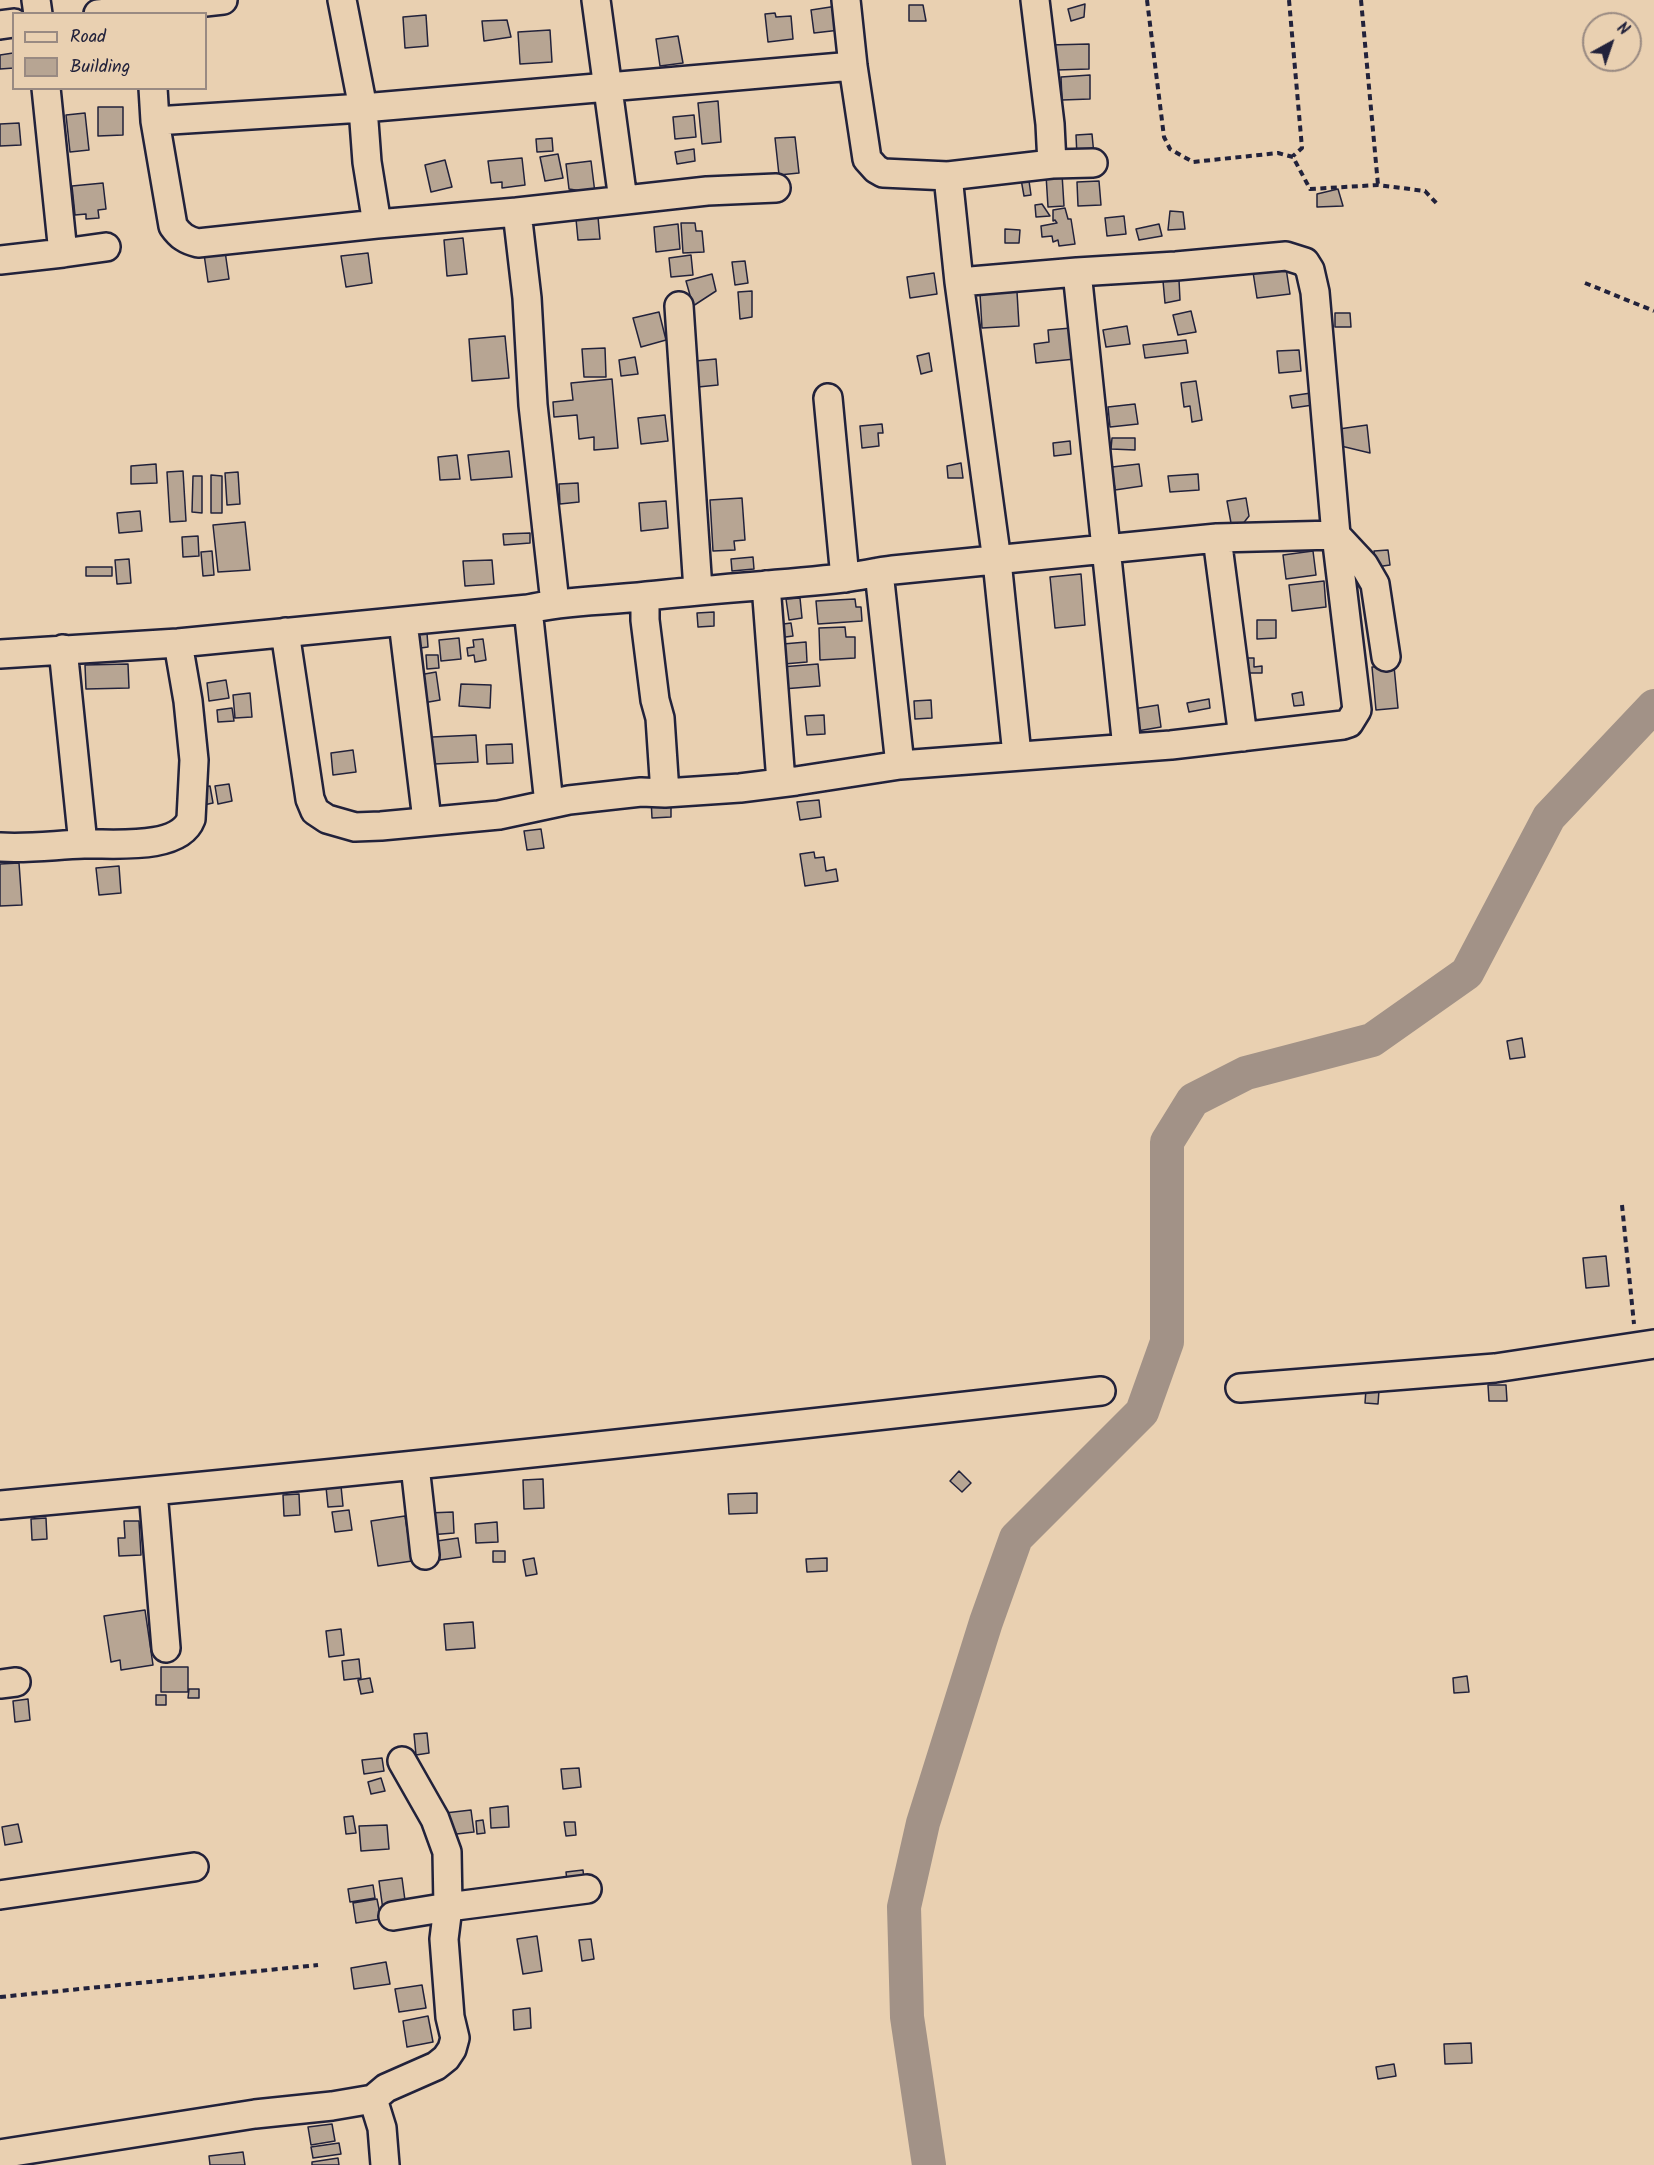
<!DOCTYPE html>
<style>
body{margin:0}
#map{position:relative;width:1654px;height:2165px;overflow:hidden;background:#e9d0b1;font-family:Kalam,sans-serif}
canvas{display:block}
.legend{position:absolute;left:12px;top:12px;width:195px;height:78px;box-sizing:border-box;background:#e9d0b1;border:2px solid #998a82;margin:0;padding:8px 10px;list-style:none;font-size:18px;color:#22223b}
.legend li{display:flex;align-items:center;gap:12px;height:30px}
.legend b{width:30px;border:2px solid #998a82}
.north{position:absolute;left:1582px;top:12px;width:60px;height:60px;box-sizing:border-box;background:#e9d0b1;border:2px solid #998a82;border-radius:50%;rotate:40deg;font-size:16px;font-weight:700;line-height:24px;text-align:center;color:#22223b}
.north::after{content:'';display:block;margin:auto;width:21px;height:27px;background:#22223b;clip-path:polygon(50% 0,100% 100%,50% 72%,0 100%)}
</style>
<div id="map">
<canvas width="1654" height="2165"></canvas>
<ul class="legend">
<li><b style="height:8px;background:#e9d0b1"></b>Road</li>
<li><b style="height:16px;background:#b7a593"></b>Building</li>
</ul>
<div class="north">N</div>
</div>
<script>
const ctx = document.querySelector('canvas').getContext('2d');
ctx.lineJoin = 'round';
function stroke(path, color, width, dash) { ctx.strokeStyle = color; ctx.lineWidth = width; ctx.lineCap = dash ? 'butt' : 'round'; ctx.setLineDash(dash || []); ctx.stroke(path); }
function fillPath(path, color) { ctx.fillStyle = color; ctx.fill(path, 'evenodd'); }
stroke(new Path2D(`
 M929 2165 907 2017 904 1907 923 1823 986 1622 1016 1538 1142 1412 1167 1342V1142L1193 1100 1246 1073 1372 1040 1467 973 1549 817 1654 706`), '#a29287', 34);
const building = new Path2D(`
 M1085 4 1084 17 1071 21 1068 9Z
 M909 5H923L926 21H909Z
 M837 6 840 30 814 33 811 10Z
 M775 13 776 17 791 16 793 39 768 42 765 14Z
 M426 15 428 46 405 48 403 17Z
 M507 20 511 37 484 41 482 21Z
 M550 30 552 62 520 64 518 32Z
 M678 36 683 63 660 66 656 39Z
 M1089 44V69L1057 70V62H1049V45Z
 M13 53 14 68 0 69V55Z
 M1090 75V99L1062 100 1061 77Z
 M718 101 721 142 702 144 698 103Z
 M98 107H123V135L98 136Z
 M85 113 89 150 70 152 66 115Z
 M694 115 696 137 675 139 673 117Z
 M19 123 21 145 0 146V124Z
 M1092 134 1094 155 1077 156 1076 135Z
 M795 137 799 173 779 175 775 138Z
 M552 138 553 151 537 152 536 139Z
 M694 149 695 161 677 164 675 152Z
 M558 154 563 178 545 181 540 157Z
 M522 158 525 185 502 188V182L491 183 488 161Z
 M445 160 452 187 431 192 425 165Z
 M591 161 595 193 569 189 566 164Z
 M1027 167 1031 195 1024 196 1019 168Z
 M1062 174 1064 206 1048 207 1046 175Z
 M1099 181 1101 205 1078 206 1077 182Z
 M103 183 106 209 98 210 99 218 86 219V214L75 215 72 186Z
 M1338 189 1343 206 1317 207V194Z
 M1042 204 1050 216 1036 217 1035 205Z
 M1065 208 1068 219H1071L1075 244 1059 246 1058 240 1053 242 1052 236 1042 237 1041 226 1057 223 1055 220 1053 221V210Z
 M1170 211 1183 212 1185 229 1168 230Z
 M1124 216 1126 234 1107 236 1105 218Z
 M598 217 600 239 578 240 576 219Z
 M681 223H695L696 231H702L704 252 683 253Z
 M678 224 680 249 656 252 654 227Z
 M1159 224 1162 236 1139 240 1136 229Z
 M1005 229 1020 230 1019 243H1005Z
 M463 238 467 274 447 276 444 240Z
 M225 251 229 279 208 282 204 254Z
 M368 253 372 283 346 287 341 256Z
 M691 255 693 275 671 277 669 258Z
 M745 261 748 283 735 285 732 262Z
 M1286 268 1290 294 1257 298 1253 272Z
 M934 273 937 294 910 298 907 277Z
 M712 274 716 291 693 306 686 281Z
 M1179 280 1180 300 1165 303 1163 281Z
 M752 291V317L740 319 738 292Z
 M1017 292 1019 326 982 328 980 294Z
 M1191 311 1196 332 1178 335 1173 315Z
 M659 312 666 340 641 347 633 318Z
 M1335 313H1350L1351 327H1335Z
 M1127 326 1130 344 1106 347 1103 330Z
 M1071 328 1075 359 1036 363 1034 344 1049 342 1048 330Z
 M505 336 509 378 472 381 469 339Z
 M1186 340 1188 353 1145 358 1143 345Z
 M605 348 606 377H584L582 349Z
 M1299 350 1301 371 1279 373 1277 351Z
 M929 353 932 371 921 374 917 356Z
 M635 357 638 374 621 376 619 360Z
 M716 359 718 385 688 388 685 362Z
 M612 379 618 448 594 450V437L579 439 577 415 554 417 553 402 573 400 571 383Z
 M1196 381 1202 420 1192 422 1190 406 1184 407 1181 383Z
 M1311 393 1313 405 1292 408 1290 396Z
 M1135 404 1138 424 1110 427 1108 407Z
 M665 415 668 441 641 444 638 418Z
 M882 424 883 433H878L879 446 862 448 860 426Z
 M1367 425 1370 453 1341 446 1339 429Z
 M1112 438H1135V450L1111 449Z
 M1070 441 1071 454 1054 456 1053 443Z
 M509 451 512 477 471 480 468 455Z
 M457 455 460 479 440 480 438 457Z
 M961 463 963 478H948L947 466Z
 M156 464 157 483 131 484V466Z
 M1139 464 1142 486 1115 490 1112 467Z
 M183 471 186 521 170 522 167 472Z
 M238 472 240 504 227 505 225 473Z
 M1198 474 1199 490 1170 492 1168 476Z
 M211 475 222 476V513H211Z
 M193 476H202V513L192 512Z
 M578 483 579 502 560 504 559 484Z
 M742 498 745 540 734 541 735 550 713 551 710 500Z
 M1246 498 1249 516 1242 525 1231 523 1227 501Z
 M666 501 668 528 641 531 639 503Z
 M140 511 142 531 119 533 117 513Z
 M245 522 250 570 218 572 213 525Z
 M530 533V543L504 545 503 534Z
 M198 536 199 556 183 557 182 537Z
 M1388 550 1390 565 1376 567 1374 551Z
 M212 551 214 575 203 576 201 552Z
 M1313 551 1316 575 1286 579 1283 555Z
 M753 557 754 569 732 571 731 559Z
 M129 559 131 583 117 584 115 560Z
 M492 560 494 584 465 586 463 561Z
 M86 567H112V576H86Z
 M1081 574 1085 625 1055 628 1050 577Z
 M1324 581 1326 607 1292 611 1289 585Z
 M800 598 802 618 789 620 786 599Z
 M855 599 856 607H861L862 621 818 624 816 601Z
 M714 612V626L698 627 697 613Z
 M1257 620H1276V638L1257 639Z
 M791 623 793 636 778 638 776 625Z
 M845 627 846 637H855V658L820 660 819 628Z
 M427 633 428 647 413 649 412 635Z
 M459 638 461 659 441 661 439 640Z
 M483 639 486 660 475 662 474 655 468 656 467 648 474 647 473 640Z
 M806 642 807 662 784 664 783 644Z
 M426 655H438L439 668 427 669Z
 M1245 658H1254V667L1262 666V673H1245Z
 M128 664 129 688 86 689 85 665Z
 M818 664 820 686 783 689 781 667Z
 M1394 666 1398 708 1376 710 1372 667Z
 M436 672 440 700 423 703 419 675Z
 M226 680 229 698 209 701 207 683Z
 M461 684 491 685 490 708 459 706Z
 M1302 692 1304 705 1294 706 1292 694Z
 M250 693 252 717 235 718 233 695Z
 M1209 699 1210 708 1189 712 1187 703Z
 M931 700 932 718 915 719 914 701Z
 M1158 705 1161 727 1137 731 1133 709Z
 M232 708 234 721 218 722 217 710Z
 M824 715 825 734 807 735 805 716Z
 M476 735 478 762 434 764 432 737Z
 M512 744 513 763 487 764 486 745Z
 M353 750 356 772 333 775 331 753Z
 M229 784 232 801 218 804 215 786Z
 M210 786 213 803 199 806 196 788Z
 M651 798H671V817L652 818Z
 M819 800 821 817 800 820 797 802Z
 M541 829 544 848 527 850 524 831Z
 M814 852 815 858 824 857 826 871 836 869 838 881 805 886 800 854Z
 M19 863 22 905 0 906V864Z
 M119 866 121 893 99 895 96 868Z
 M1522 1038 1525 1057 1510 1059 1507 1041Z
 M1606 1256 1609 1286 1586 1288 1583 1258Z
 M1488 1385H1506L1507 1401H1489Z
 M1366 1389 1379 1390 1378 1404 1365 1403Z
 M959 1471 971 1483 962 1492 950 1481Z
 M543 1479 544 1508 524 1509 523 1480Z
 M341 1486 343 1506 328 1507 326 1487Z
 M757 1493V1513L729 1514 728 1494Z
 M299 1494 300 1515 284 1516 283 1495Z
 M349 1510 352 1530 335 1532 332 1512Z
 M453 1512 454 1533 429 1535 428 1513Z
 M405 1516 412 1561 378 1566 371 1521Z
 M46 1518 47 1539 32 1540 31 1519Z
 M124 1521H139L141 1555 119 1556 118 1538H125Z
 M497 1522 498 1542 476 1543 475 1524Z
 M458 1538 461 1557 440 1560 437 1541Z
 M493 1551H505V1562H493Z
 M534 1558 537 1574 526 1576 523 1560Z
 M827 1558V1571L807 1572 806 1559Z
 M145 1610 153 1665 121 1670 120 1660 111 1662 104 1616Z
 M473 1622 475 1648 446 1650 444 1624Z
 M341 1629 344 1655 329 1657 326 1631Z
 M359 1659 361 1678 344 1680 342 1661Z
 M161 1667H188V1692H161Z
 M1467 1676 1469 1692 1454 1693 1453 1678Z
 M370 1678 373 1692 361 1694 358 1680Z
 M189 1689H199V1698H188Z
 M156 1695H166V1705H156Z
 M28 1699 30 1720 15 1722 13 1701Z
 M427 1733 429 1753 416 1755 414 1734Z
 M382 1758 384 1771 364 1774 362 1760Z
 M579 1768 581 1787 563 1789 561 1769Z
 M381 1778 385 1791 371 1794 368 1782Z
 M508 1806 509 1827 491 1828 490 1808Z
 M471 1810 474 1832 448 1835 445 1813Z
 M353 1816 356 1833 346 1834 344 1817Z
 M483 1820 485 1833 477 1834 476 1821Z
 M564 1822H575L576 1835 566 1836Z
 M18 1824 22 1842 5 1845 2 1827Z
 M387 1825 389 1849 361 1851 359 1826Z
 M583 1870 584 1879 567 1881 566 1872Z
 M402 1878 406 1908 383 1910 379 1881Z
 M373 1885 375 1898 350 1902 348 1889Z
 M377 1899 381 1919 356 1923 353 1903Z
 M537 1936 542 1971 523 1974 517 1939Z
 M591 1939 594 1959 582 1961 579 1940Z
 M386 1962 390 1984 354 1989 351 1968Z
 M422 1985 426 2008 399 2012 395 1989Z
 M530 2008 531 2028 514 2030 513 2010Z
 M428 2016 433 2042 407 2047 403 2021Z
 M1471 2043 1472 2063 1445 2064 1444 2044Z
 M1394 2064 1396 2076 1378 2079 1376 2067Z
 M332 2124 335 2141 311 2145 308 2127Z
 M339 2143 341 2154 313 2158 311 2147Z
 M243 2152 245 2165H210L209 2156Z
 M338 2158 339 2165H312V2162Z`);
fillPath(building, '#b7a593');
stroke(building, '#22223b', 1.5);
const minor = new Path2D(`
 M36 0 38 14
 M342 0 363 108 367 162 377 224
 M596 0 623 200
 M846 0 853 66 867 159 876 169 883 173 948 176 1052 164 1050 124 1035 0
 M98 14 223 0
 M0 25 14 23
 M46 88 63 253 106 247
 M153 88 155 121 173 226C180 236 186 240 198 243L377 224 517 212 707 191 776 188
 M155 121 363 108 853 66
 M1052 164 1093 163
 M948 176 959 282
 M517 212 527 298 533 405 555 603
 M0 260 63 253
 M679 306 698 590
 M828 398 845 578
 M1336 535 1364 565 1375 584 1386 657
 M1217 538 1243 737
 M879 572 900 765
 M766 585 781 782
 M645 597V620L655 700 660 718 665 793
 M528 609 549 804
 M403 622 427 820
 M285 632 310 799 315 811 327 819 355 827 381 826 499 815 569 800 641 792 665 793 740 788 796 781 900 765 1171 745 1343 725 1349 723 1357 710 1336 535
 M63 649 83 844
 M0 654 178 643 528 609C567 600 607 601 647 596 712 589 778 585 843 578 860 576 876 572 893 570L1217 538 1336 535 1315 292 1310 270 1305 262 1286 256 1176 266 1077 272
 M1017 755 997 561 959 282 1077 272 1127 748
 M0 847C28 849 55 845 84 844 112 843 179 851 191 819L194 760 188 701 178 643
 M1240 1388 1495 1368 1654 1344
 M415 1466 425 1555
 M153 1491 166 1648
 M0 1505C367 1472 734 1432 1101 1391
 M0 1684 16 1682
 M0 1895 194 1867
 M393 1916 448 1907 587 1889
 M373 2099 386 2088 436 2066 446 2058 452 2049 455 2038 450 2017 444 1939 448 1907 447 1852 435 1819 402 1761
 M0 2154 255 2114 332 2106 373 2099 382 2128 385 2165`);
stroke(minor, '#22223b', 32);
stroke(new Path2D(`
 M1147 0 1164 137 1170 149 1193 162 1278 153 1293 157 1310 189 1378 185 1425 191 1439 206
 M1289 0 1302 148 1293 156
 M1361 0 1378 185
 M1585 283 1654 311
 M1622 1205 1634 1324
 M0 1997 318 1965`), '#22223b', 4, [6, 4.5]);
stroke(minor, '#e9d0b1', 27);
</script>
